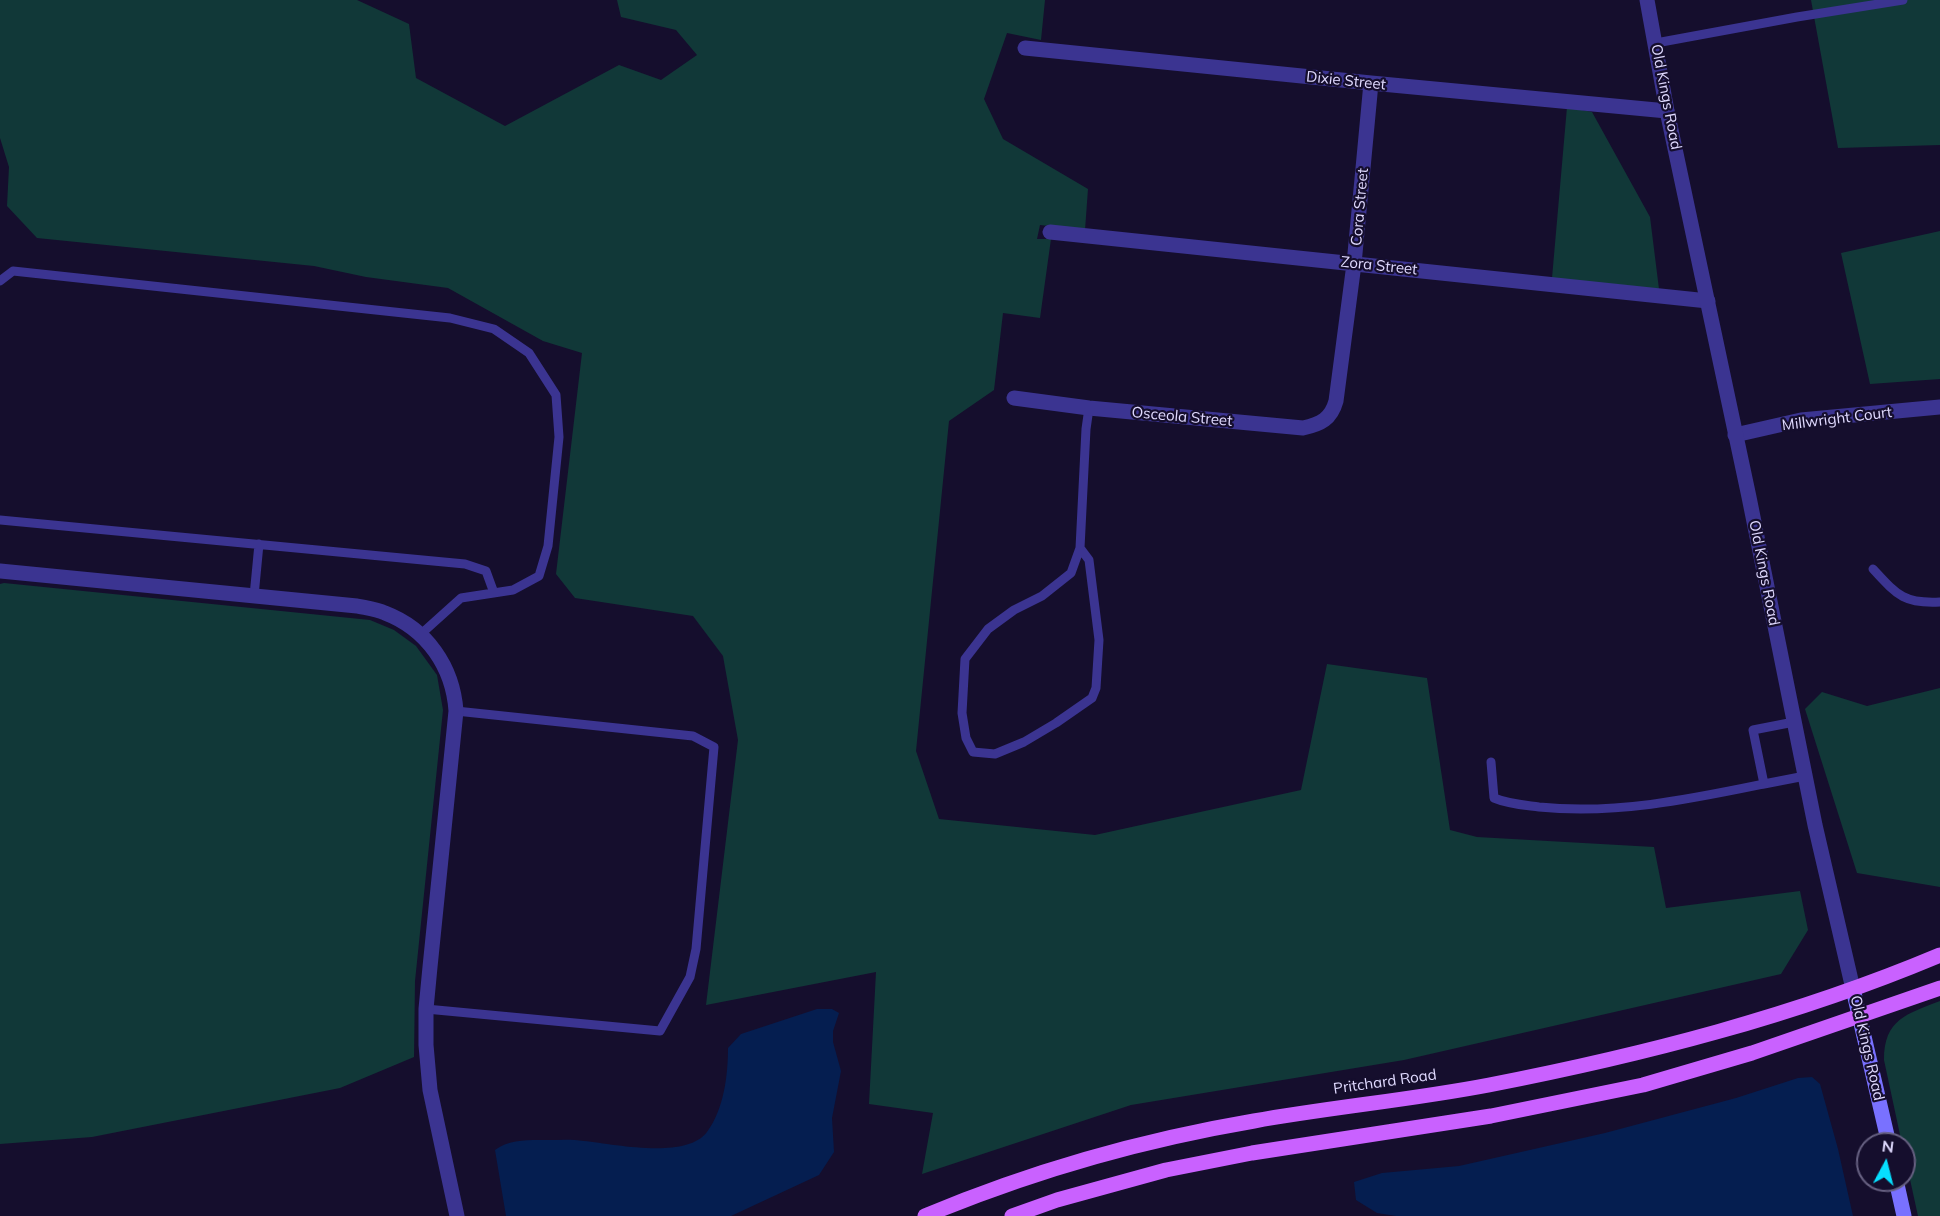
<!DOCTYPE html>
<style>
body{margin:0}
#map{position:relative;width:1940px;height:1216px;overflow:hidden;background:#150e2d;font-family:Mulish,sans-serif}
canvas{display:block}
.north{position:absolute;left:1856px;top:1132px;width:60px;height:60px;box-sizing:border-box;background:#150e2d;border:2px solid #666081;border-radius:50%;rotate:7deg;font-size:16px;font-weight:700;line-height:24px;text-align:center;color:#e0daff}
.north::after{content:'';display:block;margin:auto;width:21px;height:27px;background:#06dfff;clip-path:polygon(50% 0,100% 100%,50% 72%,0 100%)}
</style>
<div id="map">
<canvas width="1940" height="1216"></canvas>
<div class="north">N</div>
</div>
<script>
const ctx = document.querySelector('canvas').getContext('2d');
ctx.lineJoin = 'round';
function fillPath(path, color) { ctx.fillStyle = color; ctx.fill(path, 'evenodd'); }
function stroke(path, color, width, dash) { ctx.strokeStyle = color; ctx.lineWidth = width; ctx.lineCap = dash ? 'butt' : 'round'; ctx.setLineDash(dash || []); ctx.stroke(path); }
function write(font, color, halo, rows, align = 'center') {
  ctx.font = font + ' Mulish,sans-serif'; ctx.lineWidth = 4.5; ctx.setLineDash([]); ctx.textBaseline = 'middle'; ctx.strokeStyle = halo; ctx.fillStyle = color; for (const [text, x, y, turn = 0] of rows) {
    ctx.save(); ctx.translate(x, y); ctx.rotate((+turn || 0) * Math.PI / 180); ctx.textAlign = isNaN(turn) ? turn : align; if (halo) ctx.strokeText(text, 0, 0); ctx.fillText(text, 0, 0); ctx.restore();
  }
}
fillPath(new Path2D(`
 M0 0H357L409 24 416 78 505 126 619 65 661 80 697 55 676 30 621 17 617 0H1045L1041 40 1007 33 984 99 1003 139 1088 189 1085 230 1040 225 1037 239H1051L1040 318 1003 313 994 390 949 421 916 751 939 819 1095 835 1301 790 1327 664 1427 678 1450 830 1477 837 1654 847 1666 908 1800 891 1808 930 1781 974 1404 1060 1131 1105 922 1174 933 1113 869 1104 876 972 706 1005 738 740 723 656 693 616 575 598 556 574 582 353 543 341 448 288 366 277 314 266 37 238 7 206 9 167 0 138Z
 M1811 0H1940V145L1838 148Z
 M1567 107 1592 112 1650 217 1659 289 1552 278Z
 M1940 231V379L1870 384 1841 253Z
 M4 583 370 620 394 630 416 646 437 675 443 710 415 981 414 1057 340 1088 92 1137 0 1144V584Z
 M1940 688V887L1857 873 1805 709 1822 692 1867 706Z
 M1940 1001V1216H1918L1904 1152V1144H1902L1884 1060C1884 1019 1907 1014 1940 1001Z`), '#113838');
fillPath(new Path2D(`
 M817 1009H832L839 1013 833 1031V1042L841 1071 832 1118 834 1152 819 1175 731 1216H506L495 1150C509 1139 530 1140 547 1140 559 1140 572 1139 584 1141 614 1144 686 1160 707 1132 724 1109 728 1075 728 1048L741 1034Z
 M1812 1077 1820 1084 1838 1149 1853 1216H1396L1377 1213 1356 1200 1354 1182 1382 1173 1459 1166 1605 1133 1736 1098 1798 1078Z`), '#051e50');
stroke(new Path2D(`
 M1656 43 1797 17 1903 0
 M0 281 13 271 450 318 494 329 529 353 556 395 559 437 548 546 539 576 513 590 461 598 421 634
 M0 520 465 564 486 571 494 593
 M1080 548 1089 560 1099 640 1096 688 1092 698 1056 723 1024 742 995 754 973 752 966 738 962 713 965 659 988 629 1014 610 1042 596 1071 573 1080 548 1086 429 1089 408
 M1873 569C1897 595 1904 604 1940 602
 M254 596 259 544
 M1794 722 1753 730 1764 784 1805 776
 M1491 762 1494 798C1508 804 1524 805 1539 807 1615 815 1691 799 1764 784
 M426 1009 660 1031 690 977 696 949 714 747 693 736 456 711`), '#3b3491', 9);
stroke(new Path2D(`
 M1025 48 1371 83 1667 111
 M1050 232 1708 301
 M1014 398 1089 408 1303 428C1321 424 1331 419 1336 401L1354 264 1371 83
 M1735 435 1801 420 1940 407
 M0 571 357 606C366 608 376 609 385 613 427 629 453 667 456 711L430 967 426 1009V1045L430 1090 457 1216`), '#3b3491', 15);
stroke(new Path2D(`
 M1647 0 1667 111 1749 497 1815 825 1853 989`), '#3b3491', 15);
stroke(new Path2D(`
 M1853 989 1889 1144
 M1896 1180 1904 1216`), '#7971ff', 15);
stroke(new Path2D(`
 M925 1216C1030 1172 1142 1140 1254 1121 1332 1107 1411 1100 1489 1085 1643 1055 1795 1016 1940 955
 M1012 1216 1057 1200 1166 1170 1252 1153 1491 1116 1643 1085 1752 1053 1940 988`), '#c961ff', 15);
write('15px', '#e0daff', '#150e2d', [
 ["Dixie Street",1346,81,6],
 ["Old Kings Road",1666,97,79],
 ["Cora Street",1360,207,-85],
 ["Zora Street",1379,266,6],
 ["Osceola Street",1182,417,5],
 ["Millwright Court",1837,419,-7],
 ["Old Kings Road",1764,573,79],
 ["Old Kings Road",1867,1048,77],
 ["Pritchard Road",1385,1082,-8]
]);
</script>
